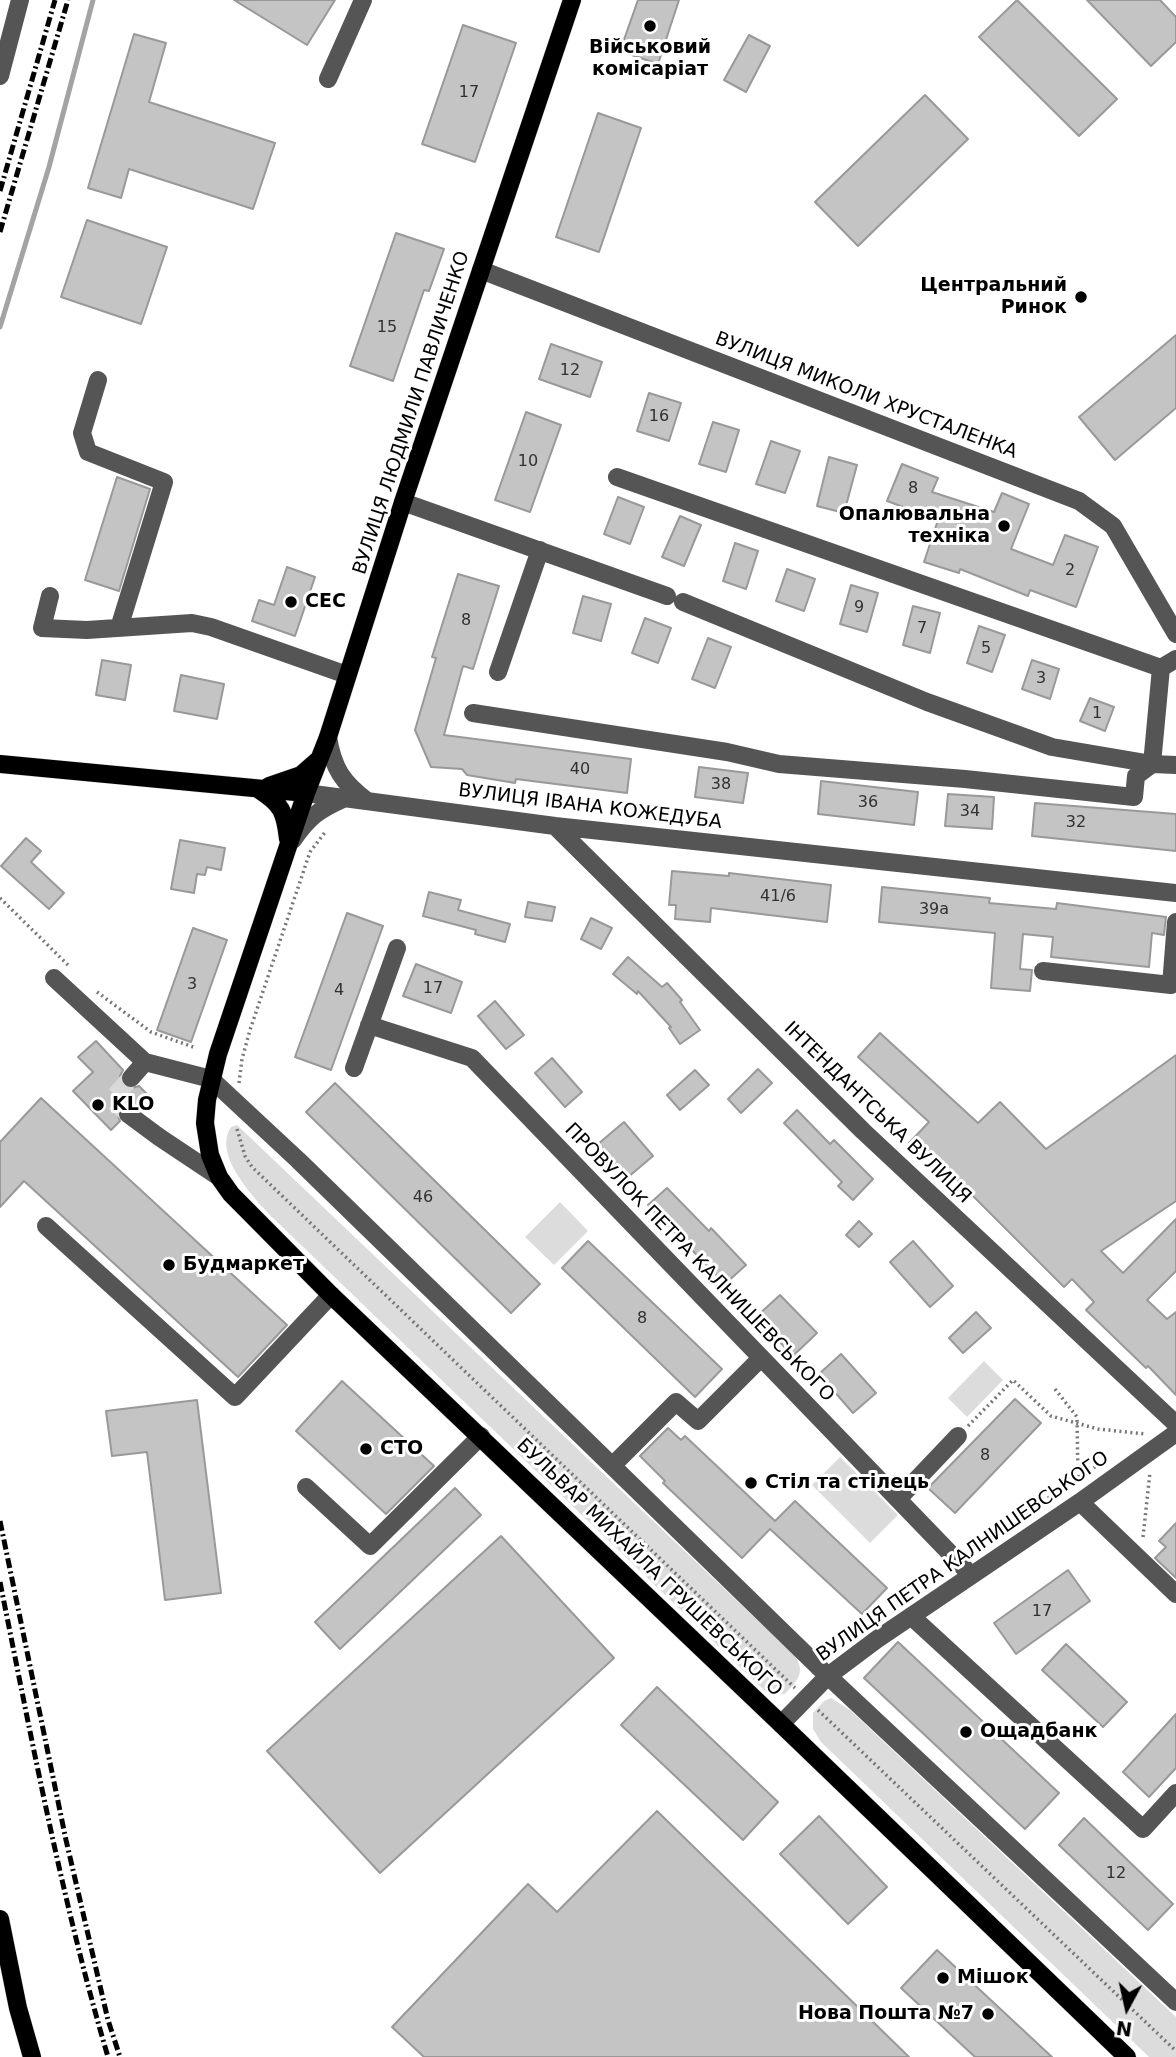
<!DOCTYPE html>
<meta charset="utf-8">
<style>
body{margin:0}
#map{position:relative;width:1176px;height:2057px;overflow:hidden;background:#fff;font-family:"DejaVu Sans",sans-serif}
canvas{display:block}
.north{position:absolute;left:1092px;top:1973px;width:70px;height:70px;-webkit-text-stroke:5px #fff;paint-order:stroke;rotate:188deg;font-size:19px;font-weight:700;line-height:28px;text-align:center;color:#000}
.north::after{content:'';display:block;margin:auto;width:24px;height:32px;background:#000;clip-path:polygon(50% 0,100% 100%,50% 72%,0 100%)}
</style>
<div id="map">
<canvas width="1176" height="2057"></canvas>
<div class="north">N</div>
</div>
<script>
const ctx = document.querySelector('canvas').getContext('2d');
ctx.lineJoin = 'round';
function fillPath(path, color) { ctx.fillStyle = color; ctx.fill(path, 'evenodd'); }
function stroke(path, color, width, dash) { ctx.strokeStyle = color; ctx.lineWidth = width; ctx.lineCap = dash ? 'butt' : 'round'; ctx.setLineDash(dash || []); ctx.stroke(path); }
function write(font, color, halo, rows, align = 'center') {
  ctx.font = font + ' "DejaVu Sans",sans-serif'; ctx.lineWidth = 6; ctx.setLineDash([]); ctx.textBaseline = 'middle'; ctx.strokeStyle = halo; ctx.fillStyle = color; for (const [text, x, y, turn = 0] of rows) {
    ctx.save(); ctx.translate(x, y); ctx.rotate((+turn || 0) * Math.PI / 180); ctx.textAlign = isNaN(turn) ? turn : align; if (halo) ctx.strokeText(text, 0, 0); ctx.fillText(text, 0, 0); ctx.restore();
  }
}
fillPath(new Path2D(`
 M237 1125 795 1656C806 1673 797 1681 785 1694L772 1695 765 1691 272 1217C255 1199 212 1155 231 1127Z
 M560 1202 588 1231 554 1265 525 1237Z
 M984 1361 1003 1380 967 1417 948 1398Z
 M840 1457 898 1515 870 1543 812 1485Z
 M831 1698 850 1710 1176 2017V2057H1149L821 1742 813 1729V1713L824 1701Z`), '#dcdcdc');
stroke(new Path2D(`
 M0 327 49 167 93 0`), '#a3a3a3', 5);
const building = new Path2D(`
 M234 0H335L307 45Z
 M638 0H679L658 64 620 51Z
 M1017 0 1117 99 1079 136 979 37Z
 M1087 0H1160L1176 17V42L1151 66Z
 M463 25 516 43 475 162 422 144Z
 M134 34 166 43 149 102 275 143 253 209 129 169 121 198 88 188Z
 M749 35 770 46 746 92 724 80Z
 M925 95 968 139 858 246 815 202Z
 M598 113 641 128 599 252 556 237Z
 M87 220 167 247 141 324 61 297Z
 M396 233 444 249 429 291 424 290 393 381 350 366Z
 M1176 335V408L1115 460 1079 417Z
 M551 344 602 362 590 397 539 379Z
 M649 393 681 403 669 441 637 431Z
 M526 412 561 425 530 512 495 500Z
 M713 422 739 430 726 472 699 464Z
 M771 441 800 451 785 493 756 484Z
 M829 457 857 465 844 513 817 506Z
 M902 464 938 478 932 492 994 512 1002 493 1029 504 1011 549 1053 565 1065 535 1098 547 1076 607 1030 590 1028 596 960 569 959 573 924 562 938 520 887 501Z
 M117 477 150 489 119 591 85 580Z
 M618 497 644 507 630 544 604 534Z
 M680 516 701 525 684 566 662 557Z
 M735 543 758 551 746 589 723 581Z
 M287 567 315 577 295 636 252 621 259 600 274 605Z
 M787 569 815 579 804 611 776 601Z
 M458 574 499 586 473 669 463 666 444 735 631 759 627 793 516 779 515 783 467 775 462 769 431 767 415 730 436 658 432 657Z
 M851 585 878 593 867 632 840 624Z
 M583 596 611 604 601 641 573 633Z
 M913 606 940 613 930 653 903 645Z
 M645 618 671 628 658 663 632 653Z
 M979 626 1005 635 992 672 967 663Z
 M708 638 731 647 715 688 692 679Z
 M102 660 131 665 125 700 96 695Z
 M1032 660 1059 669 1050 699 1022 689Z
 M181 675 224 684 217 719 174 711Z
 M1090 698 1114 707 1105 731 1080 721Z
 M699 767 748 773 743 803 695 797Z
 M821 781 918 792 914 825 818 814Z
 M948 794 994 797 992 829 945 826Z
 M1035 803 1176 814V851L1032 836Z
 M26 838 41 851 31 862 64 893 49 909 1 866Z
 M180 840 225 848 221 870 207 867 205 875 197 874 194 893 171 889Z
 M672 871 729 876V873L831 885 827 922 711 908 710 922 675 919 676 905H669Z
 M882 887 990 898 989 903 1056 909 1057 903 1166 917 1164 935 1152 933 1149 967 1051 957 1053 937 1023 934 1020 969 1032 970 1030 991 991 988 995 933 879 922Z
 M429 892 461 900 458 910 510 924 505 942 475 934 476 930 423 916Z
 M528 902 555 907 552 921 525 917Z
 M347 913 383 926 331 1070 295 1057Z
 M591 918 612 928 601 949 581 939Z
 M193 928 227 940 191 1042 157 1030Z
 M628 957 662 987 667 983 682 1000 680 1002 700 1030 680 1044 669 1028 671 1027 638 991 637 994 613 974Z
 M416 964 462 982 451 1013 403 996Z
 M495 1001 524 1035 506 1049 478 1016Z
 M880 1033 978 1123 1000 1102 1046 1149 1176 1055V1201L1101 1251 1123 1273 1176 1219V1271L1147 1300 1167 1319 1176 1312V1395L1148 1366 1146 1368 1086 1310 1094 1302 1072 1279 1064 1287 927 1150 922 1155 909 1143 929 1122 858 1057Z
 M96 1041 123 1070 120 1076 123 1086 129 1089 139 1086 148 1095 136 1106 129 1103 119 1107 117 1113 120 1121 111 1130 73 1091 93 1072 78 1057Z
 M552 1058 582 1092 565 1107 535 1073Z
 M758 1069 772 1083 741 1113 728 1099Z
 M695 1070 709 1085 680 1110 667 1095Z
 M335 1083 540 1284 511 1313 306 1112Z
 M41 1098 287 1325 238 1377 24 1181 0 1207V1142Z
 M797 1110 830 1144 834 1140 873 1179 853 1200 838 1186 842 1182 784 1123Z
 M624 1122 653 1156 627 1178 598 1144Z
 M667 1188 709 1231 711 1228 746 1265 725 1284 648 1205Z
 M859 1221 872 1234 859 1247 846 1235Z
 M588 1241 722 1369 695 1397 562 1268Z
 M913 1241 953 1286 930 1307 890 1262Z
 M780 1295 817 1333 793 1356 756 1317Z
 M976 1312 991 1328 963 1353 949 1338Z
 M841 1354 876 1393 853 1413 819 1374Z
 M342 1381 434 1466 386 1514 296 1431Z
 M1015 1399 1041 1423 955 1513 928 1488Z
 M197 1400 221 1593 165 1600 147 1452 112 1456 106 1411Z
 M668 1428 681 1440 685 1436 775 1521 795 1501 887 1588 862 1614 770 1529 742 1558 663 1483 665 1481 640 1456Z
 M455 1488 481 1515 340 1649 315 1622Z
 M1176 1523V1578L1155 1558 1166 1547 1159 1541Z
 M501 1536 614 1658 380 1873 267 1751Z
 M1068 1570 1090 1601 1016 1654 994 1623Z
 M898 1642 1059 1793 1025 1829 864 1678Z
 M1066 1644 1127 1702 1103 1727 1042 1670Z
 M657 1687 778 1802 743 1840 621 1725Z
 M1176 1714V1768L1149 1797 1123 1772Z
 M657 1811 909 2057H424L392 2027 528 1884 557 1912Z
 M819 1816 887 1887 848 1924 780 1854Z
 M1084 1818 1173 1904 1148 1930 1059 1845Z
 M937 1950 1052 2057H975L901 1988Z`);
fillPath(building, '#c4c4c4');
stroke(building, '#999', 2);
stroke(new Path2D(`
 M128 1114 112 1099 131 1078`), '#d9d9d9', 18, [18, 9]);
const major = new Path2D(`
 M572 0 403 502 328 737 306 793 218 1054 207 1100 205 1123 210 1155 219 1177 231 1194 331 1295 781 1724 1127 2057
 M0 764 306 793
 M269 786 301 775 317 761
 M258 789C282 804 285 812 288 839
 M0 1919 18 2008 32 2057`);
stroke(major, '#dbdbdb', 19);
stroke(new Path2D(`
 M0 898 68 965
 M97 992 151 1032 196 1048
 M239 1083 242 1059 250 1030 310 852 326 831
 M237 1129 245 1156 252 1167 795 1688
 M1055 1389 1077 1417 1078 1479
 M968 1426 1013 1380 1051 1416 1098 1429 1145 1434
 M1143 1537 1150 1472
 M970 1550 1098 1465
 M818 1710 1176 2051`), '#777', 3.5, [2, 3.5]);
stroke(new Path2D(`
 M0 76 20 0
 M328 79 363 0
 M481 270 1079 501 1113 526 1176 634
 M98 380 82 433 88 452 164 482 119 628
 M617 477 1161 668 1176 659
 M403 502 667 596
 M50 596 42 628 87 630 192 623 211 627 347 675
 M683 602 927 702 1052 747 1152 764 1176 765
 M498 672 540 550
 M473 713 727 752 779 764 965 779 1134 797 1136 776 1152 764 1161 668
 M328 737C333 768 342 782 367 801
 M306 793 555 826 1176 893
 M555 826 863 1131 1176 1424
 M293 840C308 818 318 810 343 799
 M1043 971 1171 985 1176 922
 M54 978 145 1062 211 1079 298 1160 828 1676 1176 2002
 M369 1025 472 1058 971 1575
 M354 1068 397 948
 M131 1078 145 1062
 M128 1114 159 1137 219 1177
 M46 1226 235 1397 331 1295
 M612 1466 676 1402 698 1421 761 1358
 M306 1487 370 1546 481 1436
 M899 1498 958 1436
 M1080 1502 1176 1594
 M911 1616 1143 1829 1176 1793
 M781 1724 828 1676 876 1640 1080 1502 1176 1433`), '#555', 18);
stroke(major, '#000', 18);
stroke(new Path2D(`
 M0 191 55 0
 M0 232 68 0
 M0 1521 66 1840 108 2020 120 2057
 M0 1582C32 1741 62 1901 108 2057`), '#000', 5, [10, 3.5, 2, 3.5]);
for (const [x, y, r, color] of [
 [650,26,7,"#000"],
 [1081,297,7,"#000"],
 [1004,526,7,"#000"],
 [291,602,7,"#000"],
 [98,1105,7,"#000"],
 [169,1265,7,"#000"],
 [366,1449,7,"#000"],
 [751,1483,7,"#000"],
 [966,1732,7,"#000"],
 [943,1978,7,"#000"],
 [988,2014,7,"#000"]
]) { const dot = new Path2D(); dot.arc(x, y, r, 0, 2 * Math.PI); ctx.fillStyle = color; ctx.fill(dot); stroke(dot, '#fff', 2.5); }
write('16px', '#313131', null, [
 ["17",469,93],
 ["15",387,328],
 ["12",570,371],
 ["16",659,417],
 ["10",528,462],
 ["8",913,489],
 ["2",1070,571],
 ["9",859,608],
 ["8",466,621],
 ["7",922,629],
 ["5",986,649],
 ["3",1041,679],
 ["1",1097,714],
 ["40",580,770],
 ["38",721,785],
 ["36",868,803],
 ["34",970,812],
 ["32",1076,823],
 ["41/6",778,897],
 ["39а",934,910],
 ["3",192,985],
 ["17",433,989],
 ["4",339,991],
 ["46",423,1198],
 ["8",642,1319],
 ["8",985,1456],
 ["17",1042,1612],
 ["12",1116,1874]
]);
write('bold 19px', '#000', '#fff', [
 ["Військовий",650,48,"center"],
 ["комісаріат",650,70,"center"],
 ["Центральний",1067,286,"right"],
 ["Ринок",1067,308,"right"],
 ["Опалювальна",990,515,"right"],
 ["техніка",990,537,"right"],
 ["СЕС",305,602],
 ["KLO",112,1105],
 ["Будмаркет",183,1265],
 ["СТО",380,1449],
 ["Стіл та стілець",765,1483],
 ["Ощадбанк",980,1732],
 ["Мішок",957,1978],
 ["Нова Пошта №7",974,2014,"right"]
], 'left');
write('19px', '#000', '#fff', [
 ["ВУЛИЦЯ МИКОЛИ ХРУСТАЛЕНКА",866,396,21],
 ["ВУЛИЦЯ ЛЮДМИЛИ ПАВЛИЧЕНКО",412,413,-72],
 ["ВУЛИЦЯ ІВАНА КОЖЕДУБА",590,807,7],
 ["ІНТЕНДАНТСЬКА ВУЛИЦЯ",877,1113,44],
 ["ПРОВУЛОК ПЕТРА КАЛНИШЕВСЬКОГО",699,1263,46],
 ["ВУЛИЦЯ ПЕТРА КАЛНИШЕВСЬКОГО",963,1557,-35],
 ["БУЛЬВАР МИХАЙЛА ГРУШЕВСЬКОГО",649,1568,44]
]);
</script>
